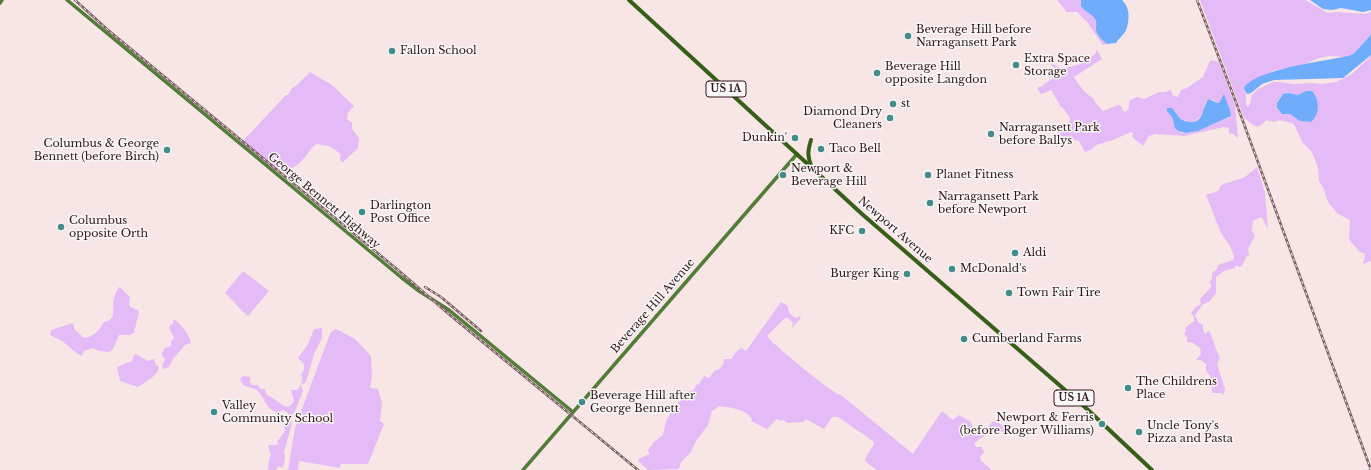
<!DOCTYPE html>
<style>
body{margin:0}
canvas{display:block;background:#f8e5e6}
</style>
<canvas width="1371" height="470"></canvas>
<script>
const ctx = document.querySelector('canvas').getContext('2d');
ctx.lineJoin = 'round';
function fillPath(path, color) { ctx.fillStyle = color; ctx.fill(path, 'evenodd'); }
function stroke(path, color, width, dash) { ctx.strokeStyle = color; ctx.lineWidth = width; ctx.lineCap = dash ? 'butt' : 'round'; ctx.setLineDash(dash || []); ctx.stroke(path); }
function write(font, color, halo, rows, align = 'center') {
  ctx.font = font + ' "Libre Baskerville",serif'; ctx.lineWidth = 3; ctx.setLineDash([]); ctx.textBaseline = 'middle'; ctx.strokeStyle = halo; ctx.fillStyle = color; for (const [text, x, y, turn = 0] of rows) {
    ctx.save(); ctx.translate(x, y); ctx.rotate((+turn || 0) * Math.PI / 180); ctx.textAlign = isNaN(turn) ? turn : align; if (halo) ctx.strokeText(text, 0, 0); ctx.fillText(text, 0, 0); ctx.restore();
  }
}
fillPath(new Path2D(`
 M1057 0H1081V6C1085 12 1091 13 1095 19 1097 22 1095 25 1096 29 1097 35 1102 40 1107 44L1103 45 1087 22 1077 12H1067Z
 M1200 0H1305L1321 9 1327 13 1337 12 1365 14 1371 12V40L1364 42 1351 55 1345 57 1329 56 1319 58 1294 68 1280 69 1272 71 1246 91V105L1248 107 1250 104 1252 95 1258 89 1273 82H1278L1293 84 1313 83 1321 84 1336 82 1352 74 1371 56V261L1363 264 1365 254 1360 252 1349 240 1350 220 1338 214 1328 202 1324 189 1319 181 1318 168 1312 152 1302 142 1295 126 1292 123 1280 120 1274 122 1266 120C1256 132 1254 125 1244 118ZM1306 91 1311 122 1300 121 1290 114H1282L1277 108V103L1281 96 1289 93 1298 95Z
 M1097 50 1102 59 1074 77C1079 86 1086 94 1094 99L1095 102 1103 111 1118 105 1121 106 1123 111 1125 112 1128 110 1130 100 1137 97 1144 99 1159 92H1165L1171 90 1173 96 1178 97 1181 90 1187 88 1203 77 1210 61 1213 60 1219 62 1235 105 1238 138 1232 133 1229 134V128L1224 127 1184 136 1155 134 1149 136 1143 146 1132 137 1133 133 1131 132 1113 140 1096 145 1091 150 1085 152 1079 141 1061 136 1057 131 1069 123 1070 118 1064 109 1061 107 1051 90 1041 94 1037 88 1041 86 1042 87 1044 84 1060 74 1048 61C1051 63 1059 68 1062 68 1072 68 1094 60 1097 50ZM1224 95 1230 110 1229 118C1217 120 1187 142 1176 129 1174 126 1173 121 1172 117L1175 111C1188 131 1202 123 1205 103L1212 99 1217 103H1219Z
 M310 72 332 85 354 106 348 113 347 119 352 123V129L359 138 358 148 342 163 340 159 341 155C331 145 329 146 316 144 306 153 297 175 279 168L275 172 241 143 286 95H288L292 88 297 85Z
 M1257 167 1265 193 1268 228C1264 225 1265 220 1261 217L1253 221 1252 231 1255 236 1248 249 1249 255 1246 257 1242 266 1239 267 1236 265 1235 268 1224 271 1216 277V293L1210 301 1202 305 1195 316 1199 323 1203 325V329L1205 334 1209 331 1210 332C1213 340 1216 350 1220 358L1217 364 1225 389 1223 396 1222 393H1212L1210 375C1205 372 1206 369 1206 364L1201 360H1196L1201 354 1200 348 1193 343 1187 342V337L1184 334 1186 331 1185 328 1194 321V317L1191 313 1196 307 1201 304 1200 299 1211 287V284L1209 282 1212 279V273L1217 269 1218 265 1233 260 1234 256 1230 246 1221 233 1206 195 1218 191 1221 185 1245 177Z
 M243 271 269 291 248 316C239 309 234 301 225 293Z
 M119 287C124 290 126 294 130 297L129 305 132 308 138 310 139 312 134 333 129 335H119L113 349 109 352 99 351 93 348 84 351 82 356 78 354 62 341 50 335 51 330 73 323 75 330 84 338C94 337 99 330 104 322 114 320 114 314 113 305 113 300 116 291 119 287Z
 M781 302 788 306C787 312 792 316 796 318L801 316 800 319 792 328 793 323 788 318H785L767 336 772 342C783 351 832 394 841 395L913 454 942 411 953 420 959 415 971 422 972 426 980 431 988 427 993 421 1003 425 1007 428V432L994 431 979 439 974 444 976 447H982L984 452 980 457 981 461 990 468 991 470H877L866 462 865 459 874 444 873 441 838 417H832L824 429 806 419 803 422 787 423 784 420 781 421 777 419 767 429 751 421 752 419C744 408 731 408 719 406L712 411 708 425 696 441 691 452 681 462 679 469 648 470 638 461 639 459 649 454 648 450 655 441 663 435C665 422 669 414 677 404 679 401 682 400 684 398 687 397 688 393 690 391L694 390 696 385 699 384 704 376 709 378 715 370H718C722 367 724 364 724 359H731C735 354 736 350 742 348L746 351Z
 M173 319C180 322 190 336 191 343L185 345 173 359 169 367 164 369 162 366 165 359 162 356V353L165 348 171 346V342L174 338 169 327 173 323Z
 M322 328V338L314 354 306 382 301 385 303 391 296 409 290 419 292 424 284 452C286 457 285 463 282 468L278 466 276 470H268L269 460 271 455 268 446 270 445H275L278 444 277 442 285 431 284 425 286 424 288 413 283 410 278 413C265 409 266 399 257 390 255 389 246 386 243 385L240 378 244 376 250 377V382L252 385H257L261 389H265C265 397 271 396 276 400 279 402 282 405 285 407L290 406 294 401 291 390H297C301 386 304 380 301 374L304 370V364L298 358 308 344 314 329Z
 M336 329 355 339 371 356 372 378 370 388 378 389 382 403 380 421 384 424 368 464H341L340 468 299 461 298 470H288L295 428 322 355 331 332Z
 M136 354 148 361 154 359 156 365 159 367C158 376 145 382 138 387L120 381 117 367 132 361 134 355Z`), '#e4bbf6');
fillPath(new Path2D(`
 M1081 0H1122C1130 7 1130 20 1126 30 1124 35 1119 38 1116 43L1107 44C1102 40 1096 35 1096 29 1096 25 1097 22 1095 19 1091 13 1085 12 1081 6Z
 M1310 0H1371V10L1363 12 1341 8 1332 10 1323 9Z
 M1371 35V55L1343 78 1274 80 1262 84 1251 93 1247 94 1244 88C1255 69 1326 61 1348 56L1353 54Z
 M1306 91H1312C1320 100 1320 115 1311 122L1300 121 1290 114H1282L1277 108V103L1283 94 1289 93 1298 95Z
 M1224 94 1230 110 1231 116 1198 131 1186 133 1178 131 1175 128 1172 117 1167 111V108H1172C1175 111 1177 115 1180 118 1182 120 1186 122 1189 122 1205 124 1201 107 1209 99L1217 103H1219Z`), '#6fadfc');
stroke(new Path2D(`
 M67 0 402 278 419 291 449 310 573 412
 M0 3 2 0
 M523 470 797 154`), '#517d37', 3.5);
stroke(new Path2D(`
 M629 0 862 214 1087 409 1152 470
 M811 165C807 156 808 150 811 140`), '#366018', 4);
const rail = new Path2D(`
 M75 0 108 30 398 270 451 316 638 470
 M1197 0 1237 105 1371 470
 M425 287 441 297 481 331`);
stroke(rail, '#7d6164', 2.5);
stroke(rail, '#f7f7f7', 1, [3]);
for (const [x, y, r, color] of [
 [908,36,4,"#448c8c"],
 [392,51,4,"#448c8c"],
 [1016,65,4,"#448c8c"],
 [877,73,4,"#448c8c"],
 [893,104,4,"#448c8c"],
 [890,118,4,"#448c8c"],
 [991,134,4,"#448c8c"],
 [795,138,4,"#448c8c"],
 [821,149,4,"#448c8c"],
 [167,150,4,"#448c8c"],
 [783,175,4,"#448c8c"],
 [928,175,4,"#448c8c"],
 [930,203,4,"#448c8c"],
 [362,212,4,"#448c8c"],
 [61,227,4,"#448c8c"],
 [862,231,4,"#448c8c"],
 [1015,253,4,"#448c8c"],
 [952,269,4,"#448c8c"],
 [907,274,4,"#448c8c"],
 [1009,293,4,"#448c8c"],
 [964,339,4,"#448c8c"],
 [1128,388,4,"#448c8c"],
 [582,402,4,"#448c8c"],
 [214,412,4,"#448c8c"],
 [1102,424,4,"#448c8c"],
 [1139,432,4,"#448c8c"]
]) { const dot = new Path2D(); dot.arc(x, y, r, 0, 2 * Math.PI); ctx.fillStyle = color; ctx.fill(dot); stroke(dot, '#f7f7f7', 1.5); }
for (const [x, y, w] of [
 [726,89,40],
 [1074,398,40]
]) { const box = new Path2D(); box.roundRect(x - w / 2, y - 8, w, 16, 3); ctx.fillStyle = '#f7f7f7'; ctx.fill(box); stroke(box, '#351519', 1); }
write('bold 10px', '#351519', null, [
 ["US 1A",726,89],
 ["US 1A",1074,398]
]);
write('11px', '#351519', '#f7f7f7', [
 ["Beverage Hill before",916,30],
 ["Narragansett Park",916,43],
 ["Fallon School",400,51],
 ["Extra Space",1024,59],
 ["Storage",1024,72],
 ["Beverage Hill",885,67],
 ["opposite Langdon",885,80],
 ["st",901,104],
 ["Diamond Dry",882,112,"right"],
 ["Cleaners",882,125,"right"],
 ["Narragansett Park",999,128],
 ["before Ballys",999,141],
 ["Dunkin'",787,138,"right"],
 ["Columbus & George",159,144,"right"],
 ["Bennett (before Birch)",159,157,"right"],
 ["Taco Bell",829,149],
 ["Newport &",791,169],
 ["Beverage Hill",791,182],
 ["Planet Fitness",936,175],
 ["Narragansett Park",938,197],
 ["before Newport",938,210],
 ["Darlington",370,206],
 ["Post Office",370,219],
 ["Columbus",69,221],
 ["opposite Orth",69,234],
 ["KFC",854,231,"right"],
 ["Aldi",1023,253],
 ["McDonald's",960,269],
 ["Burger King",899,274,"right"],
 ["Town Fair Tire",1017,293],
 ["Cumberland Farms",972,339],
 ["The Childrens",1136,382],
 ["Place",1136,395],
 ["Beverage Hill after",590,396],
 ["George Bennett",590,409],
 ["Valley",222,406],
 ["Community School",222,419],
 ["Newport & Ferris",1094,418,"right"],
 ["(before Roger Williams)",1094,431,"right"],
 ["Uncle Tony's",1147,426],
 ["Pizza and Pasta",1147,439]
], 'left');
write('11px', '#351519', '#f7f7f7', [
 ["George Bennett Highway",324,201,40],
 ["Newport Avenue",895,230,41],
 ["Beverage Hill Avenue",653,306,-49]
]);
</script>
